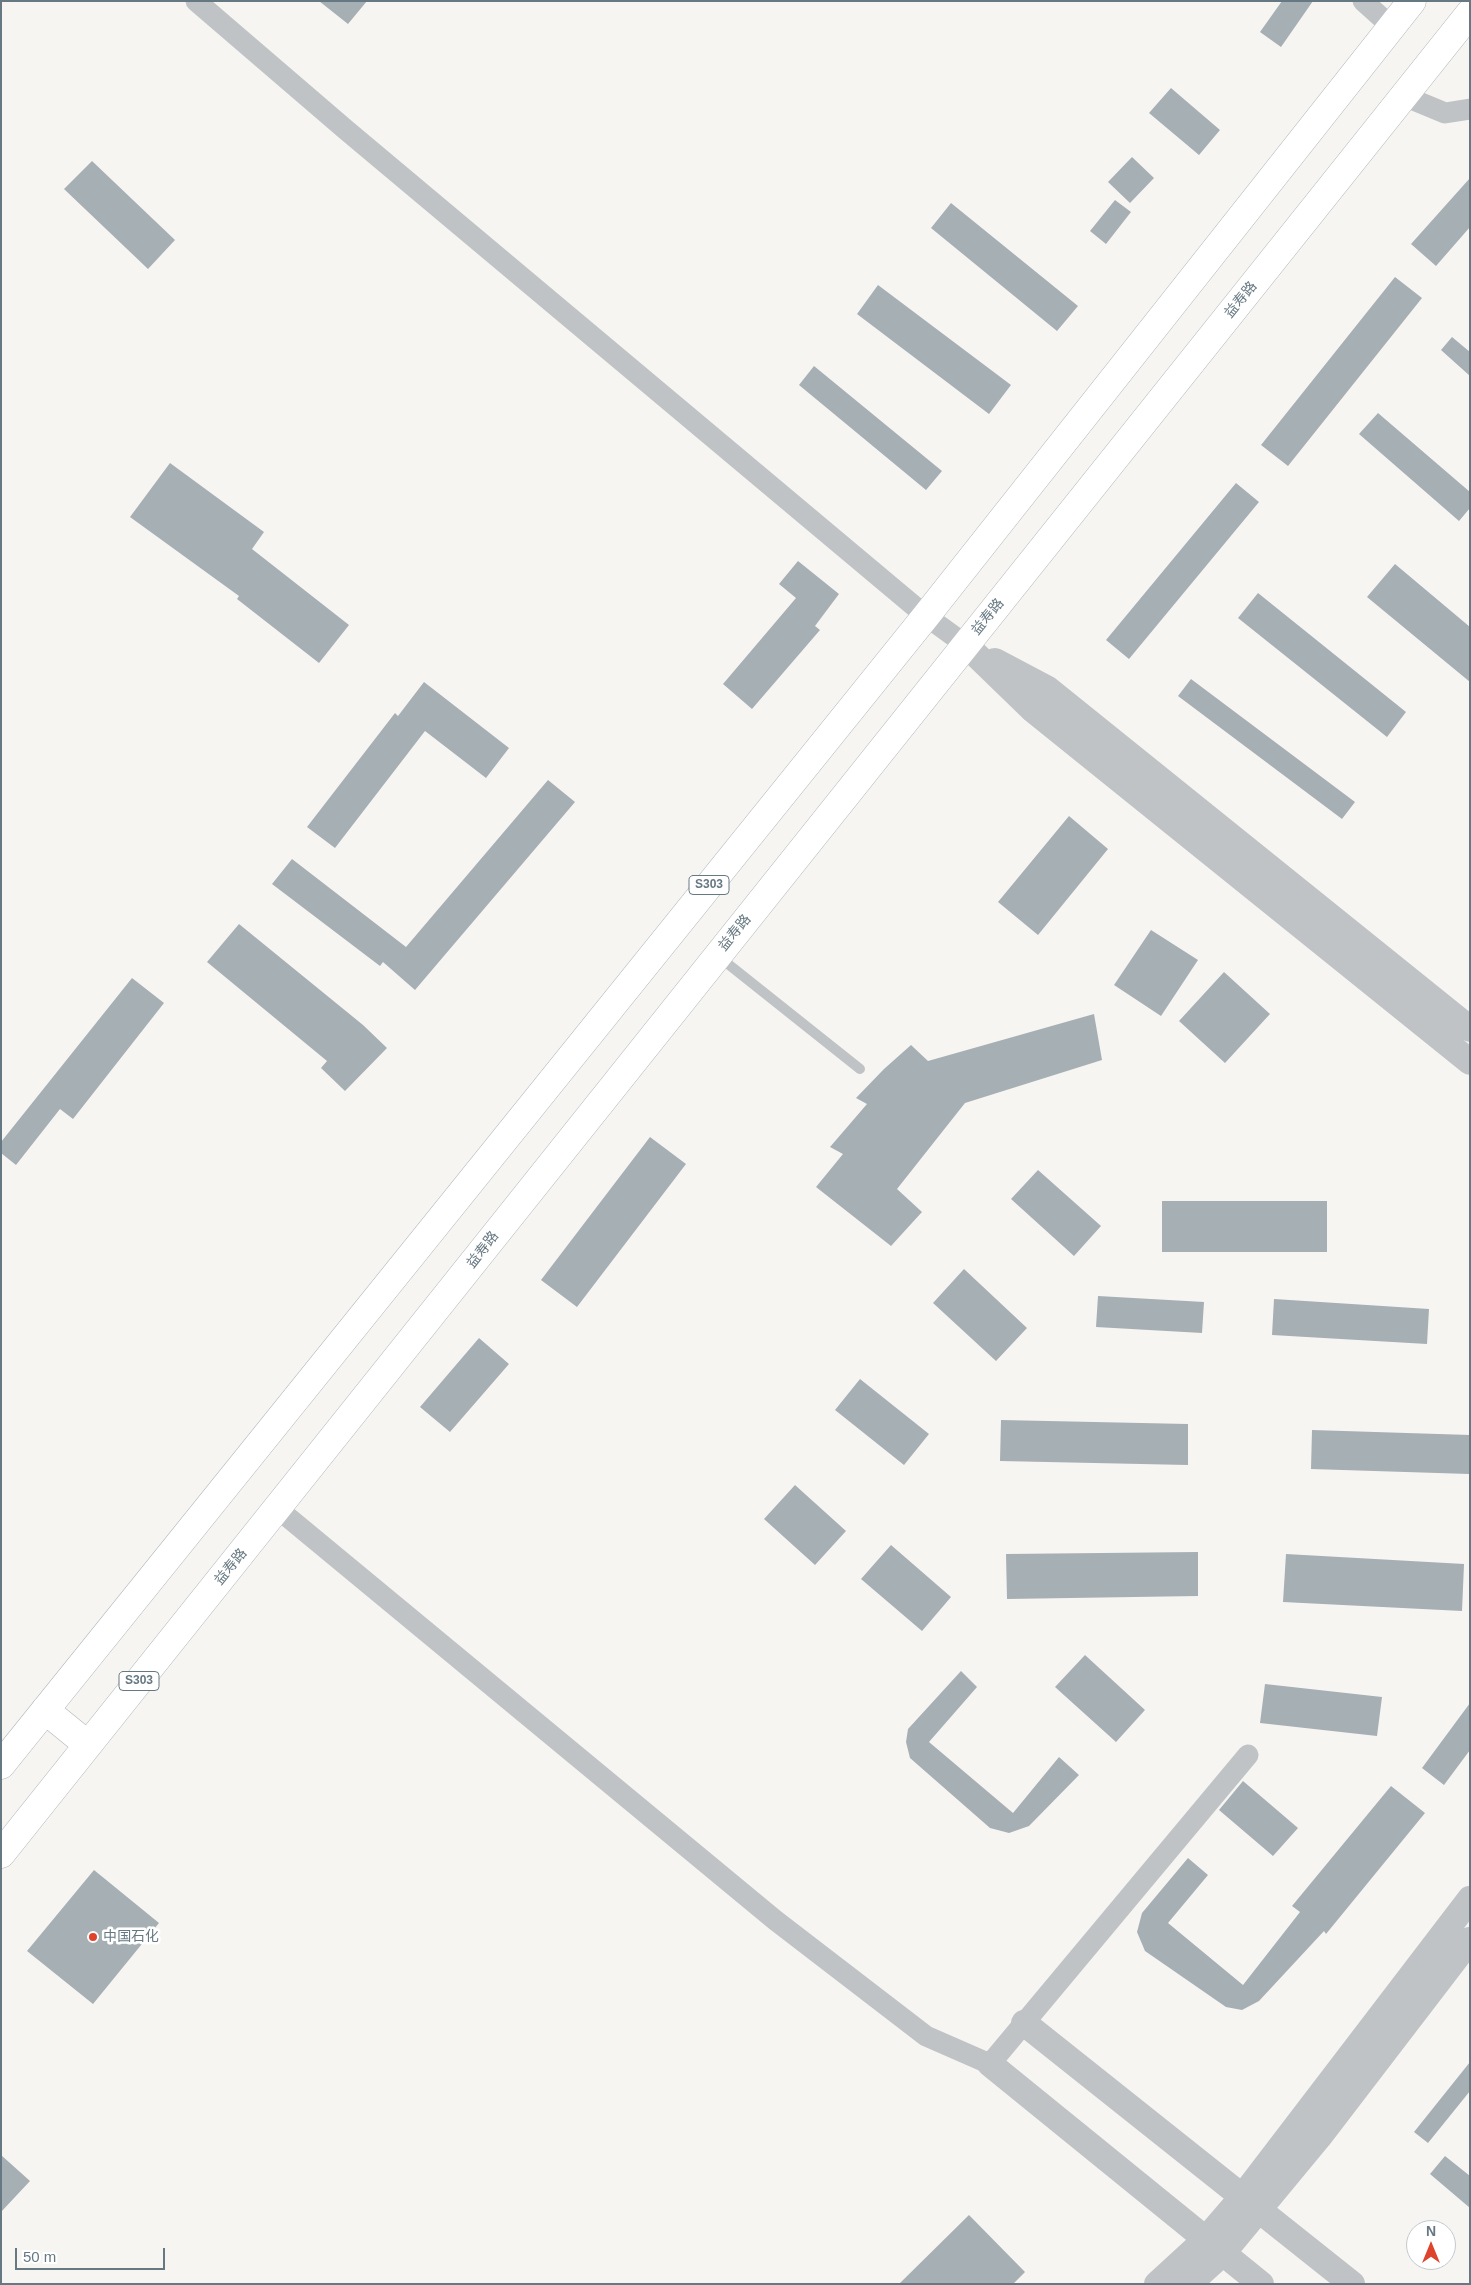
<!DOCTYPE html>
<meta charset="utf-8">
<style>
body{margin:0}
#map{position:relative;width:1471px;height:2285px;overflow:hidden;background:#f6f5f2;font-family:Helvetica,sans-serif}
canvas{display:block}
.frame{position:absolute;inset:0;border:2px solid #667882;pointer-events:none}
.north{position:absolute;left:1406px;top:2220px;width:50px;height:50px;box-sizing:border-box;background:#fff;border:1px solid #c2c9cd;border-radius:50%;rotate:0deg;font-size:14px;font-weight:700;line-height:20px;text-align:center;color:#667882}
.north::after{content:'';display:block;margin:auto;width:18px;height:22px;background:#dd442b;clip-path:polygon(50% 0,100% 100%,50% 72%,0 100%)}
.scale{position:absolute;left:15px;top:2248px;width:150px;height:22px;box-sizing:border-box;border:2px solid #667882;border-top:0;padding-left:6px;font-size:15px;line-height:18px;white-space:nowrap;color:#667882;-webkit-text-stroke:4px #fff;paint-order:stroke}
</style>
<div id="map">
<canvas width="1471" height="2285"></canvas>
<div class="frame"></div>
<div class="north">N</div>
<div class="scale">50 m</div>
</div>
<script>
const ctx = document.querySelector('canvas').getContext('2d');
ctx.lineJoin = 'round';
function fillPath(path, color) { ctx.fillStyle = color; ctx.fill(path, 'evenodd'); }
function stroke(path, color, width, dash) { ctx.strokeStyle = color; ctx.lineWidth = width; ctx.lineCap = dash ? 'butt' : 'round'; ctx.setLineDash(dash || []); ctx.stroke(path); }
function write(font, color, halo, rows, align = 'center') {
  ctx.font = font + ' Helvetica,"Noto Sans SC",sans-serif'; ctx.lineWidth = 5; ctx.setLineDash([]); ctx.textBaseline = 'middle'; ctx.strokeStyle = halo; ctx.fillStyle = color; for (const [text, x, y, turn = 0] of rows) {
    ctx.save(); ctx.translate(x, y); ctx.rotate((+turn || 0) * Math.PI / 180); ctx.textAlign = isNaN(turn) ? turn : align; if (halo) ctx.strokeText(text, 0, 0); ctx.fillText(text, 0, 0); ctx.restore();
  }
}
fillPath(new Path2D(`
 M319 1H367L348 24Z
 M1282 1H1313L1281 47 1260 32Z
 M1171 88 1220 130 1199 155 1149 113Z
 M1132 157 1154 178 1130 203 1108 182Z
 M92 161 175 240 148 269 64 189Z
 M1470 178V227L1436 266 1411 244Z
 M1115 200 1131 212 1106 244 1090 231Z
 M951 203 1078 306 1057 331 931 228Z
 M1395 277 1422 298 1288 466 1261 445Z
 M878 285 1011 385 989 414 857 314Z
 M1452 337 1470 352V376L1441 350Z
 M814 366 942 471 926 490 799 385Z
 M1378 413 1470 492V508L1459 521 1359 434Z
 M170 463 264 532 252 549 349 625 319 663 237 599 239 596 130 517Z
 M1236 483 1259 502 1129 659 1106 640Z
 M798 561 839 594 815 626 820 630 752 709 723 684 796 598 779 584Z
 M1395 564 1470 627V682L1367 597Z
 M1258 593 1406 712 1387 737 1238 618Z
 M1191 679 1355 802 1342 819 1178 696Z
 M424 682 509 748 486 778 425 731 335 848 307 827 395 713 398 716Z
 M548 780 575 802 415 990 383 962 380 966 272 884 292 859 406 947Z
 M1069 816 1108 849 1038 935 998 902Z
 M239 924 363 1025 387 1048 345 1091 321 1068 327 1061 207 962Z
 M1151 930 1198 960 1161 1016 1114 985Z
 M1224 972 1270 1014 1225 1063 1179 1021Z
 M132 978 164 1003 73 1119 60 1109 16 1165 1 1153V1142Z
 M1094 1014 1102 1060 965 1103 897 1189 922 1212 891 1246 816 1187 843 1154 830 1147 867 1104 856 1098 884 1069 911 1045 928 1061Z
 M650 1137 686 1164 577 1307 541 1280Z
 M1038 1170 1101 1226 1074 1256 1011 1199Z
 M1162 1201H1327V1252H1162Z
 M964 1269 1027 1328 996 1361 933 1303Z
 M1098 1296 1204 1302 1202 1333 1096 1327Z
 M1274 1299 1429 1309 1427 1344 1272 1335Z
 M479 1338 509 1364 450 1432 420 1407Z
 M860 1379 929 1434 904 1465 835 1410Z
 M1001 1420 1188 1424V1465L1000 1461Z
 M1312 1430 1470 1435 1469 1474 1311 1469Z
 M795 1485 846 1531 815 1565 764 1519Z
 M891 1545 951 1597 922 1631 861 1579Z
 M1198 1552V1596L1007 1599 1006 1554Z
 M1286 1554 1464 1564 1462 1611 1283 1602Z
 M1085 1655 1145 1710 1116 1742 1055 1687Z
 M961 1671 977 1687 929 1742 1013 1813 1059 1757 1079 1775 1029 1826 1009 1833 990 1828 910 1758 906 1742 908 1729Z
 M1265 1684 1382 1697 1377 1736 1260 1723Z
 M1470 1703V1750L1444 1785 1422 1768Z
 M1243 1781 1298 1828 1273 1856 1219 1810Z
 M1391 1786 1425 1813 1326 1934 1324 1931 1259 2001 1242 2010 1226 2007 1145 1951 1137 1932 1142 1913 1188 1858 1208 1875 1168 1923 1243 1985 1300 1912 1292 1906Z
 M94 1870 159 1923 93 2004 27 1951Z
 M1470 2062V2091L1428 2143 1414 2132Z
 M1 2155 30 2181 1 2212Z
 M1445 2156 1470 2176V2208L1430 2174Z
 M969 2215 1025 2272 1013 2284H899Z`), '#a6afb3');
const primary = new Path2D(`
 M45 1710 88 1745
 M1 1765 926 616 1412 1
 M1 1854 1470 13`);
stroke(primary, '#b0b6b9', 29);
stroke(new Path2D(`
 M718 956 860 1069`), '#bfc3c6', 10);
stroke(new Path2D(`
 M196 1 345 129 926 616 966 645
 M1363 1 1392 27
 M1404 96 1445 113 1470 109
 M278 1509 775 1920 926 2036 990 2064 1248 1755`), '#bfc3c6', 21);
stroke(new Path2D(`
 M966 645 1033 710 1470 1062
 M995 661 1048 689 1470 1029
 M1024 2023 1352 2284
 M990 2064 1261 2284
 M1157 2284 1206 2239 1243 2196 1470 1899
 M1189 2284 1223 2253 1319 2137 1470 1940`), '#bfc3c6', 26);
stroke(primary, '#fff', 28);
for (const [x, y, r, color] of [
 [93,1937,5,"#dd442b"]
]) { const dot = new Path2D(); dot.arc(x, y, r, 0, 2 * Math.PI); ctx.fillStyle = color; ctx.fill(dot); stroke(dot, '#fff', 2); }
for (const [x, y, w] of [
 [709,885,40],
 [139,1681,40]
]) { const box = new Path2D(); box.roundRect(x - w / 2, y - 9.5, w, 19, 4); ctx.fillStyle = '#fff'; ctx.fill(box); stroke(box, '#667882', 1); }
write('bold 12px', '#667882', null, [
 ["S303",709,885],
 ["S303",139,1681]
]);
write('14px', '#667882', '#fff', [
 ["益寿路",1241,300,-51],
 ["益寿路",988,617,-51],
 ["益寿路",735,933,-51],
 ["益寿路",483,1250,-52],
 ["益寿路",231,1567,-51]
]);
write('14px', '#667882', '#fff', [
 ["中国石化",103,1937]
], 'left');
</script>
